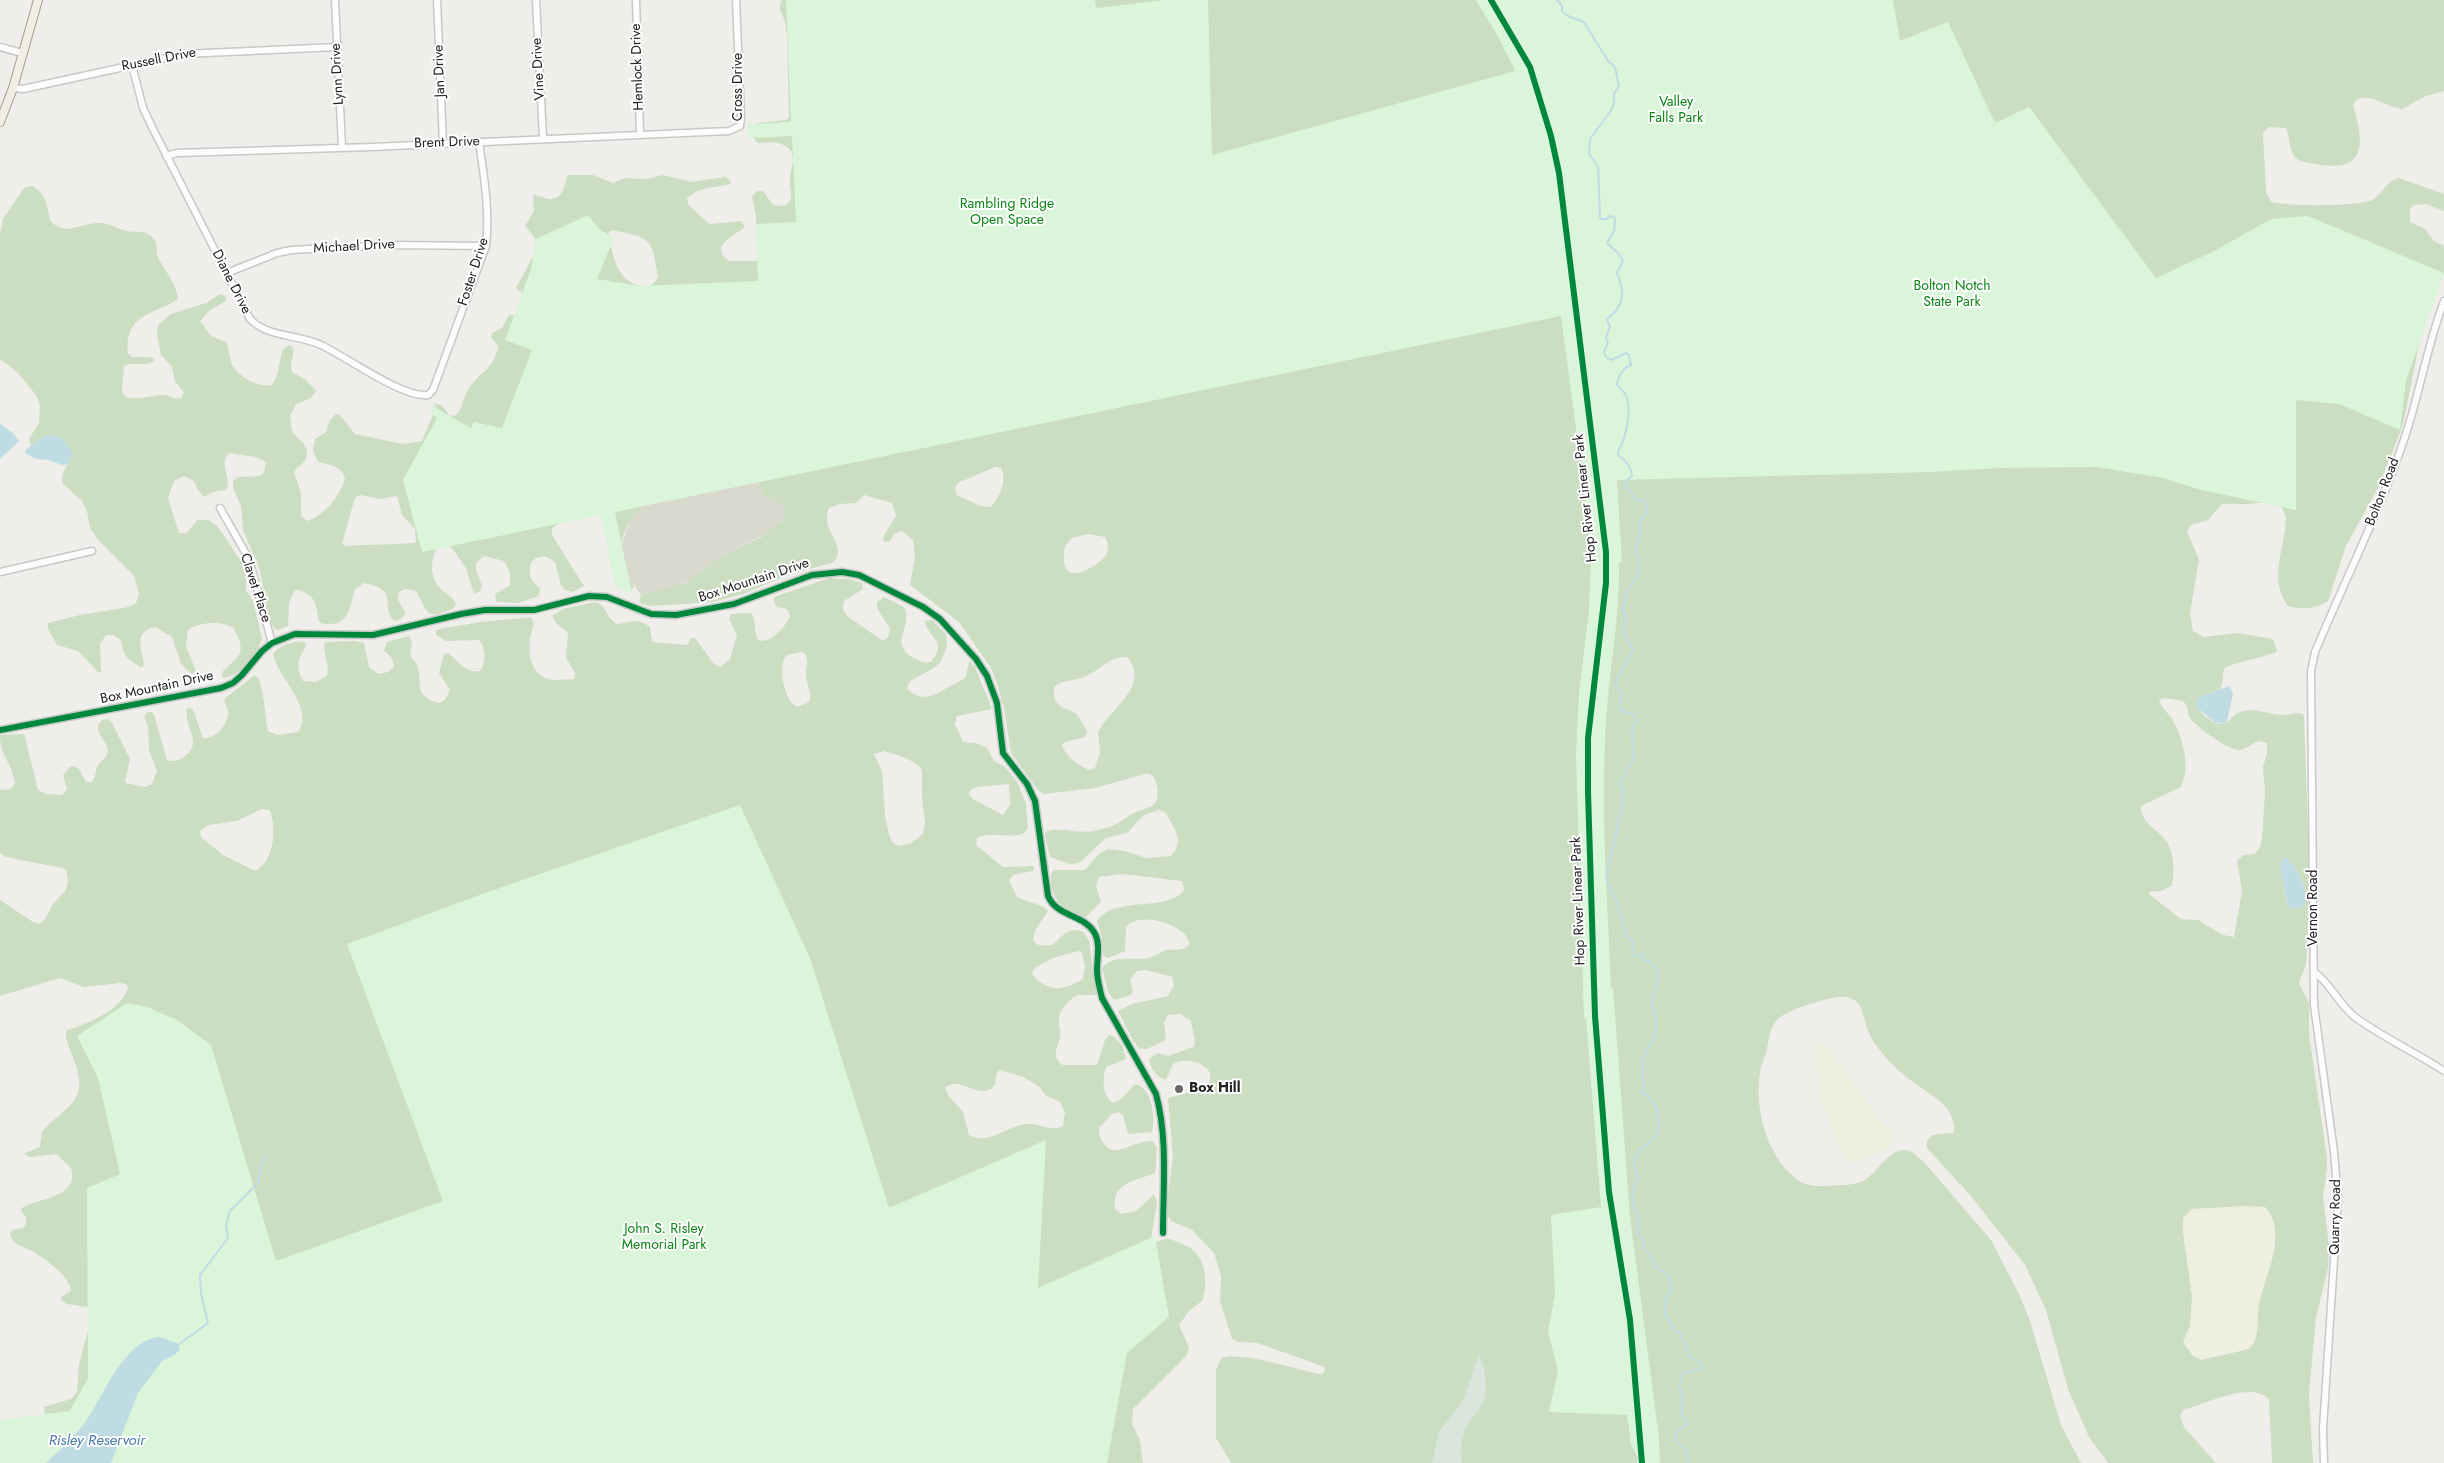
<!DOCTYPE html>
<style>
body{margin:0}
canvas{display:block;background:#f0eeeb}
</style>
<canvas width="2444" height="1463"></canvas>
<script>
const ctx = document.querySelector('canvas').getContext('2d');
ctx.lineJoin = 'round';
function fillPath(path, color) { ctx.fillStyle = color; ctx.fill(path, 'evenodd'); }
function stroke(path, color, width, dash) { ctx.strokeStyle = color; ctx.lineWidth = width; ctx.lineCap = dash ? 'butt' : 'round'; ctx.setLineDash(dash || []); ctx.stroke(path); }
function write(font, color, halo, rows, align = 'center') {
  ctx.font = font + ' Jost,sans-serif'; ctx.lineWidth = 4; ctx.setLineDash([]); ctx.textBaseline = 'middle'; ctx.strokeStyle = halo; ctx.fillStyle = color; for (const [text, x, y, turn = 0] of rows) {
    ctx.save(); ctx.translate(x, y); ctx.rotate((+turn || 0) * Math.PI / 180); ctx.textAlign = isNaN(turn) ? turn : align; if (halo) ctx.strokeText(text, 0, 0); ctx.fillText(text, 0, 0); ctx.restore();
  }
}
fillPath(new Path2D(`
 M739 446 768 497 777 501 784 508 783 520 765 534 724 555 692 579 669 589 641 595 623 569 621 548 631 518 640 507Z`), '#d9d9cd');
fillPath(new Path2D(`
 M1818 1043H1822L1831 1052 1879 1118 1893 1133 1894 1141 1889 1148 1855 1163 1851 1162 1844 1157 1821 1102 1816 1056Z
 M2244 1206 2266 1207 2272 1218 2275 1235 2271 1265 2259 1304 2256 1338 2249 1349 2245 1351 2231 1352 2202 1360 2193 1356 2183 1342 2190 1326 2192 1296 2183 1233V1218L2191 1209Z`), '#efefdf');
fillPath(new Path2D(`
 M782 0H2444V91L2426 96 2402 109C2385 107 2373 94 2357 99L2353 105C2363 138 2369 172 2321 165 2313 163 2302 164 2295 157 2289 151 2290 136 2286 128L2270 127 2263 132 2266 192 2271 202C2288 206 2356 207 2372 200 2382 195 2386 181 2399 178L2444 194V211L2426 204 2413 205 2410 210V222L2425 229 2434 241 2444 246V274L2433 298 2422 329 2403 425 2378 488 2346 546 2328 601C2317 609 2300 610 2288 606 2268 579 2285 549 2286 518 2281 497 2267 502 2250 504 2241 505 2231 503 2222 504L2208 520 2191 525 2187 532 2199 559 2190 614 2193 631 2204 637 2237 633 2273 639 2277 651C2269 657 2227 663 2224 669 2222 676 2224 683 2220 689L2200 697 2196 702 2197 708C2203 715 2214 725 2223 724 2230 723 2232 715 2238 713 2254 706 2268 715 2284 715 2290 715 2296 712 2303 714L2304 718 2310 890 2306 964 2299 983 2309 1003V1034L2327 1158V1169L2323 1197 2329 1246 2328 1268 2316 1318 2309 1394 2313 1463H2272L2269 1400C2253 1380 2208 1403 2189 1408L2184 1409 2180 1416 2184 1427 2216 1463H2108L2089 1437 2068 1389 2046 1310 2025 1265 1970 1195 1927 1148V1141L1932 1135 1954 1133C1957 1102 1922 1092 1903 1074 1892 1065 1872 1044 1868 1030 1864 1021 1863 1005 1854 1000 1843 993 1828 999 1817 1002 1805 1006 1789 1010 1779 1018 1770 1026 1769 1038 1767 1049 1766 1055 1763 1061 1761 1067 1753 1104 1765 1153 1795 1178 1804 1186 1814 1186 1826 1186 1839 1185 1852 1186 1863 1181 1878 1173 1887 1150 1905 1150 1913 1150 1918 1158 1924 1162L1991 1240 2019 1294 2030 1321 2061 1425 2081 1463H1231L1216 1438V1370L1221 1358C1237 1350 1299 1370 1320 1374L1324 1373 1325 1367 1257 1343 1238 1342 1232 1339 1220 1301 1221 1276 1214 1253 1192 1230 1171 1221 1166 1212 1173 1155 1168 1098 1205 1088C1224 1069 1190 1054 1173 1064L1166 1080C1157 1077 1150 1069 1149 1059L1158 1053 1168 1056 1193 1047 1195 1042 1191 1021 1180 1014 1168 1015 1164 1023 1166 1040 1147 1049H1139L1133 1040 1118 1011 1132 1004 1168 996 1174 985 1172 977 1146 970 1137 971 1130 980 1133 991 1131 995 1114 1000 1108 992 1102 968C1113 954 1133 961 1148 958 1154 957 1160 952 1166 950 1175 949 1181 952 1189 945 1191 927 1140 909 1126 927L1125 951 1108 958 1103 955 1102 937 1097 921C1110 902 1141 906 1161 902 1168 901 1174 898 1180 895L1184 890 1182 881 1122 874 1099 877 1096 886 1101 902 1086 917C1063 914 1049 897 1051 874L1054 870H1085L1099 854 1108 849 1125 851 1146 858 1171 856C1186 840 1173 827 1165 812L1159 810 1144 815 1127 833 1106 838 1079 863 1070 864 1050 857 1045 835 1047 831C1062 827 1078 834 1094 831 1114 827 1116 824 1132 814 1146 806 1161 810 1157 787 1156 781 1155 778 1150 774H1144L1096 788 1044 794 1038 790 1011 753 1004 708 997 683 991 668 959 622 910 585 915 557 913 540 902 531 895 533 889 542 883 541 884 535 896 516 892 503 864 495 856 503 840 504 829 508C819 531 848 543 834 562L786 576 743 594 713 602 653 606 642 604 639 601 641 595 685 583 724 555 761 537 783 520 784 508 777 501 763 494 756 473 649 499C630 515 613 545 624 570 627 576 632 581 634 587L629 591 623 590 618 585 603 516C595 512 557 521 552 529V535L584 586 573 592 565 590 561 585 555 562C546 555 538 554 531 563 528 575 531 581 540 589L539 596 518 603 496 602 495 594 510 585V573L504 561 484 556 476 563V571L482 585 480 591 474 594 466 568 449 544 439 546 436 549C430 563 430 579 442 590 448 595 453 597 456 604L454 608C424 621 429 613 416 591L405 589 399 592 398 600 406 614 401 619 394 621C379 603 401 591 364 583L355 589C350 605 350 625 328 624 323 624 321 624 318 620 317 604 315 595 298 590L294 591 289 603 288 626 278 630 274 628 270 620 259 568 243 530 241 506 233 488V481L238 477 260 476 264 472 266 462 256 457 229 453C218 464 233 479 226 490L213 492 204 497 198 490 194 481 184 476 174 481 168 498 179 533H187L197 520H209L218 527 241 561 246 575V590L253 601 262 638C260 651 235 682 222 677L223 671C240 655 247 653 234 629 224 620 199 622 188 630L186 646 196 671 191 674 181 664 172 637 155 627C133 631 142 650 144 664L142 668C129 660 122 656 121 640L113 635H106L100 644 101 672 99 673 78 651 57 645 48 629V623L80 615 129 607 136 603 139 594 134 576 99 541 90 528 87 511 82 501 63 484C59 472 71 464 72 452 53 431 56 431 31 446L29 439 39 423 40 405 36 395 17 372 0 359V235L3 219 24 188 32 186C47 194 47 206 50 220 64 238 82 222 100 223 110 223 117 229 126 231 137 233 146 229 154 239 159 246 155 251 158 257 164 270 177 284 178 299 155 315 124 313 128 353L132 357H150L155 360C146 368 134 361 124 366L122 392 126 397C140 401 153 394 166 395 172 396 174 400 181 398L184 392 175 382 172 367 161 355 157 334 158 325 171 314 206 303 220 294 225 296 226 301 210 310 200 321 211 336 226 342C230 350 229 360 233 366 240 377 258 388 272 385L277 376 282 351 288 345 293 347C295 355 289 363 292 372L306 380 316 391 311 398 296 404 290 416 292 431C297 439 312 447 306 459 303 465 297 467 294 472L301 493V516L307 521C326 515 338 497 345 480 343 466 330 465 318 462L313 451 315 439 326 432 330 420 336 414 340 415 355 434 403 444 422 441 433 415V403L442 405 449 415 455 416C463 409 463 397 469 388 480 372 495 368 498 346L491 337 492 333 502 328 509 315 523 317 525 295 516 288 536 251 535 238 525 226 534 211 533 195C539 195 543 198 549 199 564 200 564 184 568 175H593L613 183 625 178 647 179 663 175 691 182 725 177 730 180 731 184 707 188 695 192 687 198 688 204 709 224 741 221 745 227C736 235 707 246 729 261H759L762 247 756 234V217L752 196 757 191H763L773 205 784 206C796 200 789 189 790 178 791 167 797 157 788 148 779 140 768 143 757 143L753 136 757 123 786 120 789 117 787 35 785 21 779 8ZM610 231C617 230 623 233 630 234 656 239 653 254 658 276 655 284 651 287 643 286 616 283 614 256 608 235ZM995 467 1001 468C1008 481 999 497 991 507L980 506 957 495 955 489 958 483ZM361 495 379 499 397 496 402 515 415 529 416 542C412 545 359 544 347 546L342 544 354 501 356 497ZM1088 534 1105 537 1108 545 1107 554C1099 565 1066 587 1064 561 1064 555 1063 550 1066 545L1072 538ZM1124 657 1128 658C1150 686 1110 709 1098 732L1100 753 1095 768 1089 770C1080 766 1065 756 1062 745L1065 742 1085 737 1087 731 1077 714C1063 705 1053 710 1054 687 1062 680 1074 681 1084 677 1100 671 1105 659 1124 657ZM2163 698C2169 699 2177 699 2182 701 2189 704 2187 713 2190 718 2196 727 2227 749 2238 750 2246 750 2252 743 2259 741L2267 743V753L2263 767 2265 792 2262 838 2260 847 2255 854 2243 855 2237 861 2242 891 2234 937 2223 935 2198 920 2181 919 2149 894V892L2162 891 2172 885C2175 870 2174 849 2164 838 2155 828 2140 821 2141 806L2181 787C2191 766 2183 738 2172 719 2168 713 2161 707 2159 700ZM2287 858C2297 868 2306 885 2306 900L2291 908 2287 903 2280 864ZM2244 1206 2265 1207C2289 1233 2265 1275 2259 1304 2256 1317 2261 1338 2250 1348 2248 1350 2208 1358 2202 1360L2193 1356 2183 1342 2190 1326 2192 1296 2183 1233V1218L2191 1209Z
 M829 578 849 579 862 583 863 589 844 601 843 609 847 616 883 641 888 637 890 629 877 608V602L884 597 904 607C914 628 886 644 916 659 921 662 925 663 931 662 948 641 930 640 924 621L932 620 946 634 947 646 941 661 934 668 910 681 907 688C920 702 931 697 945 689 952 685 960 682 966 677L969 661 975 667 992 709 957 716 955 724 963 742 976 743 987 748 994 761 1004 766 1017 782 1026 803 1028 828 1024 833C1010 840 992 830 977 838L976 845 1003 867 1033 866 1035 869 1033 871 1013 875 1009 880 1017 897 1044 907 1048 911 1036 929 1033 939C1036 947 1044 946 1052 945 1063 937 1067 925 1083 932L1089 940 1096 995H1078C1068 1000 1058 1010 1059 1022 1059 1027 1061 1033 1060 1038 1057 1048 1051 1057 1063 1065H1097L1105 1040 1109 1035 1113 1036 1122 1045 1126 1059 1106 1067C1102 1078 1102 1095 1113 1103L1120 1100 1135 1084C1152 1086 1156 1119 1152 1132L1128 1134 1123 1115 1119 1112 1112 1114 1099 1128C1099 1134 1100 1139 1104 1144 1116 1160 1136 1139 1153 1141L1157 1148 1155 1173C1136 1181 1111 1182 1115 1209L1121 1214 1136 1211 1154 1194 1157 1202 1151 1239 1156 1242 1168 1238C1174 1241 1181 1243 1187 1246 1206 1256 1208 1281 1203 1300L1189 1311 1179 1325 1189 1347 1187 1355 1133 1409 1132 1424 1140 1440 1143 1463H111L94 1407 45 1416 44 1407 71 1399 77 1392 79 1365 90 1322 88 1307 67 1304 61 1300 62 1296 71 1291C70 1276 46 1260 34 1252 24 1246 14 1247 10 1234L12 1230 23 1228 26 1224V1218L21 1210 22 1208C37 1198 80 1198 71 1168L56 1154 30 1157 25 1155V1153L40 1147 42 1132C52 1118 69 1112 77 1095 87 1071 61 1044 67 1030 88 1024 121 1010 128 988L126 984 120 983 84 987 60 978 0 996V900L33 922 40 924 45 919 53 904 66 890 68 881 66 870 62 868 6 857 0 853V790L11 789 15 783C12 762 0 757 0 735L24 734 38 790 46 794 62 795 67 789 63 775 70 767 74 766 79 769 86 782H92C96 777 95 773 97 767 99 762 105 760 107 754 111 744 97 737 98 725L102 720 108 719 112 723 130 759 125 783 145 787 152 784 157 771 149 750 148 727 144 716 148 712H152L154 715 167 760C172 762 177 761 182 758 206 743 183 729 187 708L193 709 203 738C216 739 229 724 228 711 227 707 225 703 224 699L255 675C265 682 264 717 268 731L277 735 298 732C316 709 277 677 273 654 278 646 296 640 305 642L306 646C298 660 295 666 303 681L315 682 327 676C330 664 322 650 325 642L356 641 364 643 369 667 378 674 388 672 394 667 392 658 384 651 387 642 409 636 412 642 410 655C412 658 416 662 417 665 424 684 411 696 440 703L445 700 450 690 439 673 444 654 448 653C458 661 467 674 480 671 486 663 486 648 479 640L446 641 436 635V631L439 629 481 622 531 617 534 624C526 643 526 677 554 680 561 680 568 679 574 679L575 673 566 658 568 633 556 623 552 616 563 609 596 602C608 607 605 617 617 624 631 623 637 617 650 627L652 642 684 645 688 644 691 638H695L714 664 720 667 730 659 737 635 729 619 731 614 751 613C757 620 753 631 758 640 770 645 787 626 790 615L787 609 777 607 774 601V597ZM802 652 805 654C809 662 806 666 806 674 806 683 813 694 809 702L798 707C784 703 777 664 787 655ZM884 751C896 755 915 759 922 770V799L925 823 923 834 911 843 899 846 893 843 889 835 885 815 882 771 874 754ZM1009 784 1010 805 1003 815 973 799 969 794 970 790 978 787ZM262 809 269 810 271 813C276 832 274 861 255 871L223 855 201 837 200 831 209 825 237 821ZM1079 951 1082 953 1085 967 1083 979C1062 991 1049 993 1032 974L1034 968 1055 957ZM1000 1070 1023 1077 1040 1087 1045 1095 1060 1102 1065 1112 1063 1126C1051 1133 1038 1122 1025 1124 1007 1126 988 1146 969 1135L963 1112 949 1096 945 1088C960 1074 980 1103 995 1085L997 1072Z`), '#cbdec1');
fillPath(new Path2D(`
 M1479 1354C1485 1370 1489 1386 1483 1403 1480 1410 1473 1416 1469 1422 1461 1435 1460 1449 1462 1463H1432L1439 1432 1464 1399Z`), '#d9e6de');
fillPath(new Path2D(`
 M786 0H1095L1096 8 1165 0H1208L1212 155 1515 71 1500 40 1476 0H1893L1900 41 1948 22 1995 123 2029 107 2156 278 2214 251 2271 219 2308 216 2444 273 2406 381 2400 430 2339 404 2296 400V510L2201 490 2163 478 2096 467 1999 468 1931 472 1617 480 1622 562 1619 563C1620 623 1607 681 1605 741 1601 823 1608 906 1611 988L1613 987 1630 1217 1659 1438 1660 1463H1637L1638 1458 1631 1444 1627 1415 1549 1412 1558 1371 1548 1331 1555 1294 1551 1215 1601 1207 1586 1018 1584 1019 1576 753 1579 694 1589 610 1591 557 1588 519 1561 316 615 512 632 594 615 586 601 515 422 552 403 480 437 418 430 413 434 402 436 408 471 428 474 422 502 428 532 350 505 340 531 269 536 239 588 215 599 229 614 238 597 279 640 286 758 281 756 224 796 222 792 136 752 138 749 141 748 121 751 124 791 122Z
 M740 805 810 958 889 1208 1046 1140 1038 1288 1155 1236 1169 1317 1127 1353 1107 1463H0V1420L70 1411 88 1378 87 1188 120 1174 98 1078 77 1036 127 1003 147 1007 177 1020 211 1045 276 1261 443 1201 347 944 485 893Z`), '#daf5da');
fillPath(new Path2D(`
 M0 424 13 433 19 441 0 459Z
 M51 435 62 438 73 453 68 464C60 467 56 461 48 460 37 459 36 460 25 453L26 449 45 436Z
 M2229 686 2233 693 2227 721 2224 724 2215 722 2197 708 2196 702 2200 697Z
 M2283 858H2287C2297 868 2307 887 2306 902L2300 908H2291L2288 906 2280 866Z
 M159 1337 177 1343 180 1349 175 1355 162 1361 138 1393 111 1463H46C60 1450 75 1437 86 1421 103 1397 125 1339 159 1337Z`), '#bfdbe3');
stroke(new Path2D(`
 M1557 0 1562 6V11L1568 16 1584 22 1608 61 1615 67 1619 86 1614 94V103L1610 112 1590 139 1589 154 1598 166 1600 217 1601 219H1607L1610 216 1615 218 1614 231 1607 243 1619 254 1623 261 1617 273C1625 292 1625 306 1607 319L1610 327 1606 337 1608 342 1604 352 1606 357 1611 360 1626 353 1629 355 1631 365C1623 368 1618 376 1617 385 1619 388 1623 390 1625 394 1632 404 1627 430 1623 441 1621 447 1618 448 1618 455 1625 460 1632 467 1632 476L1624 483C1626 489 1633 492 1635 500L1645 501C1651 512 1645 513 1640 521V533L1635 549 1640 567 1638 575 1627 592 1623 609 1626 614 1624 632 1633 650 1615 683 1621 692 1620 710 1634 715 1637 722 1632 730 1633 760 1619 783 1623 790V804L1606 879 1616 899 1626 935 1633 942 1632 953 1634 956 1643 954 1644 961 1651 962C1665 972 1653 990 1652 1002 1651 1012 1659 1017 1655 1032 1653 1043 1646 1050 1643 1060 1641 1067 1645 1073 1642 1079L1645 1083 1642 1093C1655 1095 1662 1123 1658 1133 1654 1144 1637 1147 1635 1159 1633 1165 1636 1173 1638 1178 1630 1190 1632 1204 1637 1216 1641 1226 1634 1233 1644 1241V1249L1650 1255 1656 1267 1668 1275 1671 1290 1665 1301V1316L1671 1323 1674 1330 1681 1334 1689 1356 1698 1361 1702 1368 1700 1370 1683 1373 1679 1387C1687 1399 1676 1409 1687 1424L1677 1432 1675 1438 1678 1444 1685 1448 1688 1463
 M178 1345 208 1323 201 1294 200 1275 228 1238 226 1225 230 1211 258 1183 261 1164 265 1156`), '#bfdbe3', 2);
const minor = new Path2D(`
 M335 0 342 147
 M437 0 443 143
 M536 0 543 138
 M636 0 640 133
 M0 47 22 53
 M132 65 143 108 154 131 250 319C268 338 298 334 321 345 347 357 402 398 428 395L433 390 486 246C490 211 484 177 479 142
 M13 88 23 89 184 54 337 47
 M166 156 177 153 372 147 729 131 740 126 741 117 736 0
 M227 273 277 253 291 250 392 245 486 246
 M220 508 249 559 272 643
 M0 572 92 551
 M0 730 221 688 233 683 241 676 262 651 272 643 295 634 373 635 461 614 485 610H534L589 596 607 597 651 614 676 615 734 604 812 575 842 572 859 575 923 607 940 619 976 659 987 676 997 703 1003 753 1027 784 1035 801 1048 896C1057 917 1083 914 1094 932 1101 943 1097 958 1097 970 1097 980 1100 989 1102 998L1156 1094C1168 1138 1163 1187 1163 1233
 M2314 972C2329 981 2339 1005 2355 1017 2382 1037 2415 1052 2444 1071
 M2324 1463 2323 1429 2338 1198 2334 1152 2314 1005 2311 671 2315 652C2345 580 2380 511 2405 437 2420 392 2427 346 2444 301`);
const major = new Path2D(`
 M0 122 13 88 38 0`);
stroke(minor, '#c9c8c7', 9);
stroke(major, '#a79c86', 10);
stroke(minor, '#fdfcfc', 6);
stroke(major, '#f3ede7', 8);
stroke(new Path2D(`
 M1491 0 1530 67 1551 136 1559 173 1606 552V583L1588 738V792L1595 1016 1609 1192 1630 1320 1642 1463
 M0 730 221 688 233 683 241 676 262 651 272 643 295 634 373 635 461 614 485 610H534L589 596 607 597 651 614 676 615 734 604 812 575 842 572 859 575 923 607 940 619 976 659 987 676 997 703 1003 753 1027 784 1035 801 1048 896C1057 917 1083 914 1094 932 1101 943 1097 958 1097 970 1097 980 1100 989 1102 998L1156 1094C1168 1138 1163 1187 1163 1233`), '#00873e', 6);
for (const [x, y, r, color] of [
 [1179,1089,5,"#6a6968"]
]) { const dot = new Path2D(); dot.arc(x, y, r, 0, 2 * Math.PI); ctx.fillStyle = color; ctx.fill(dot); stroke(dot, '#fff', 2); }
write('14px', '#222', '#fff', [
 ["Russell Drive",159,60,-11],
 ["Hemlock Drive",638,67,-92],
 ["Vine Drive",539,69,-93],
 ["Jan Drive",440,71,-92],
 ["Lynn Drive",338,74,-93],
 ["Cross Drive",739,87,-90],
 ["Brent Drive",447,143,-2],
 ["Michael Drive",354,247,-3],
 ["Foster Drive",474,272,-72],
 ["Diane Drive",231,282,63],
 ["Bolton Road",2383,492,-69],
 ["Hop River Linear Park",1586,498,-96],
 ["Box Mountain Drive",754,581,-18],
 ["Clavet Place",255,588,72],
 ["Box Mountain Drive",157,688,-12],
 ["Hop River Linear Park",1579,901,-92],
 ["Vernon Road",2314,908,-90],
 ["Quarry Road",2336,1217,-89]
]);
write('14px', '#0c8416', '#fff', [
 ["Valley",1676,103],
 ["Falls Park",1676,119],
 ["Rambling Ridge",1007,205],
 ["Open Space",1007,221],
 ["Bolton Notch",1952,287],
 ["State Park",1952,303],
 ["John S. Risley",664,1230],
 ["Memorial Park",664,1246]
]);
write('bold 14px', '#222', '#fff', [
 ["Box Hill",1189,1089]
], 'left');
write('italic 15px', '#4a7aab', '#fff', [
 ["Risley Reservoir",97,1441]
]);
</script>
